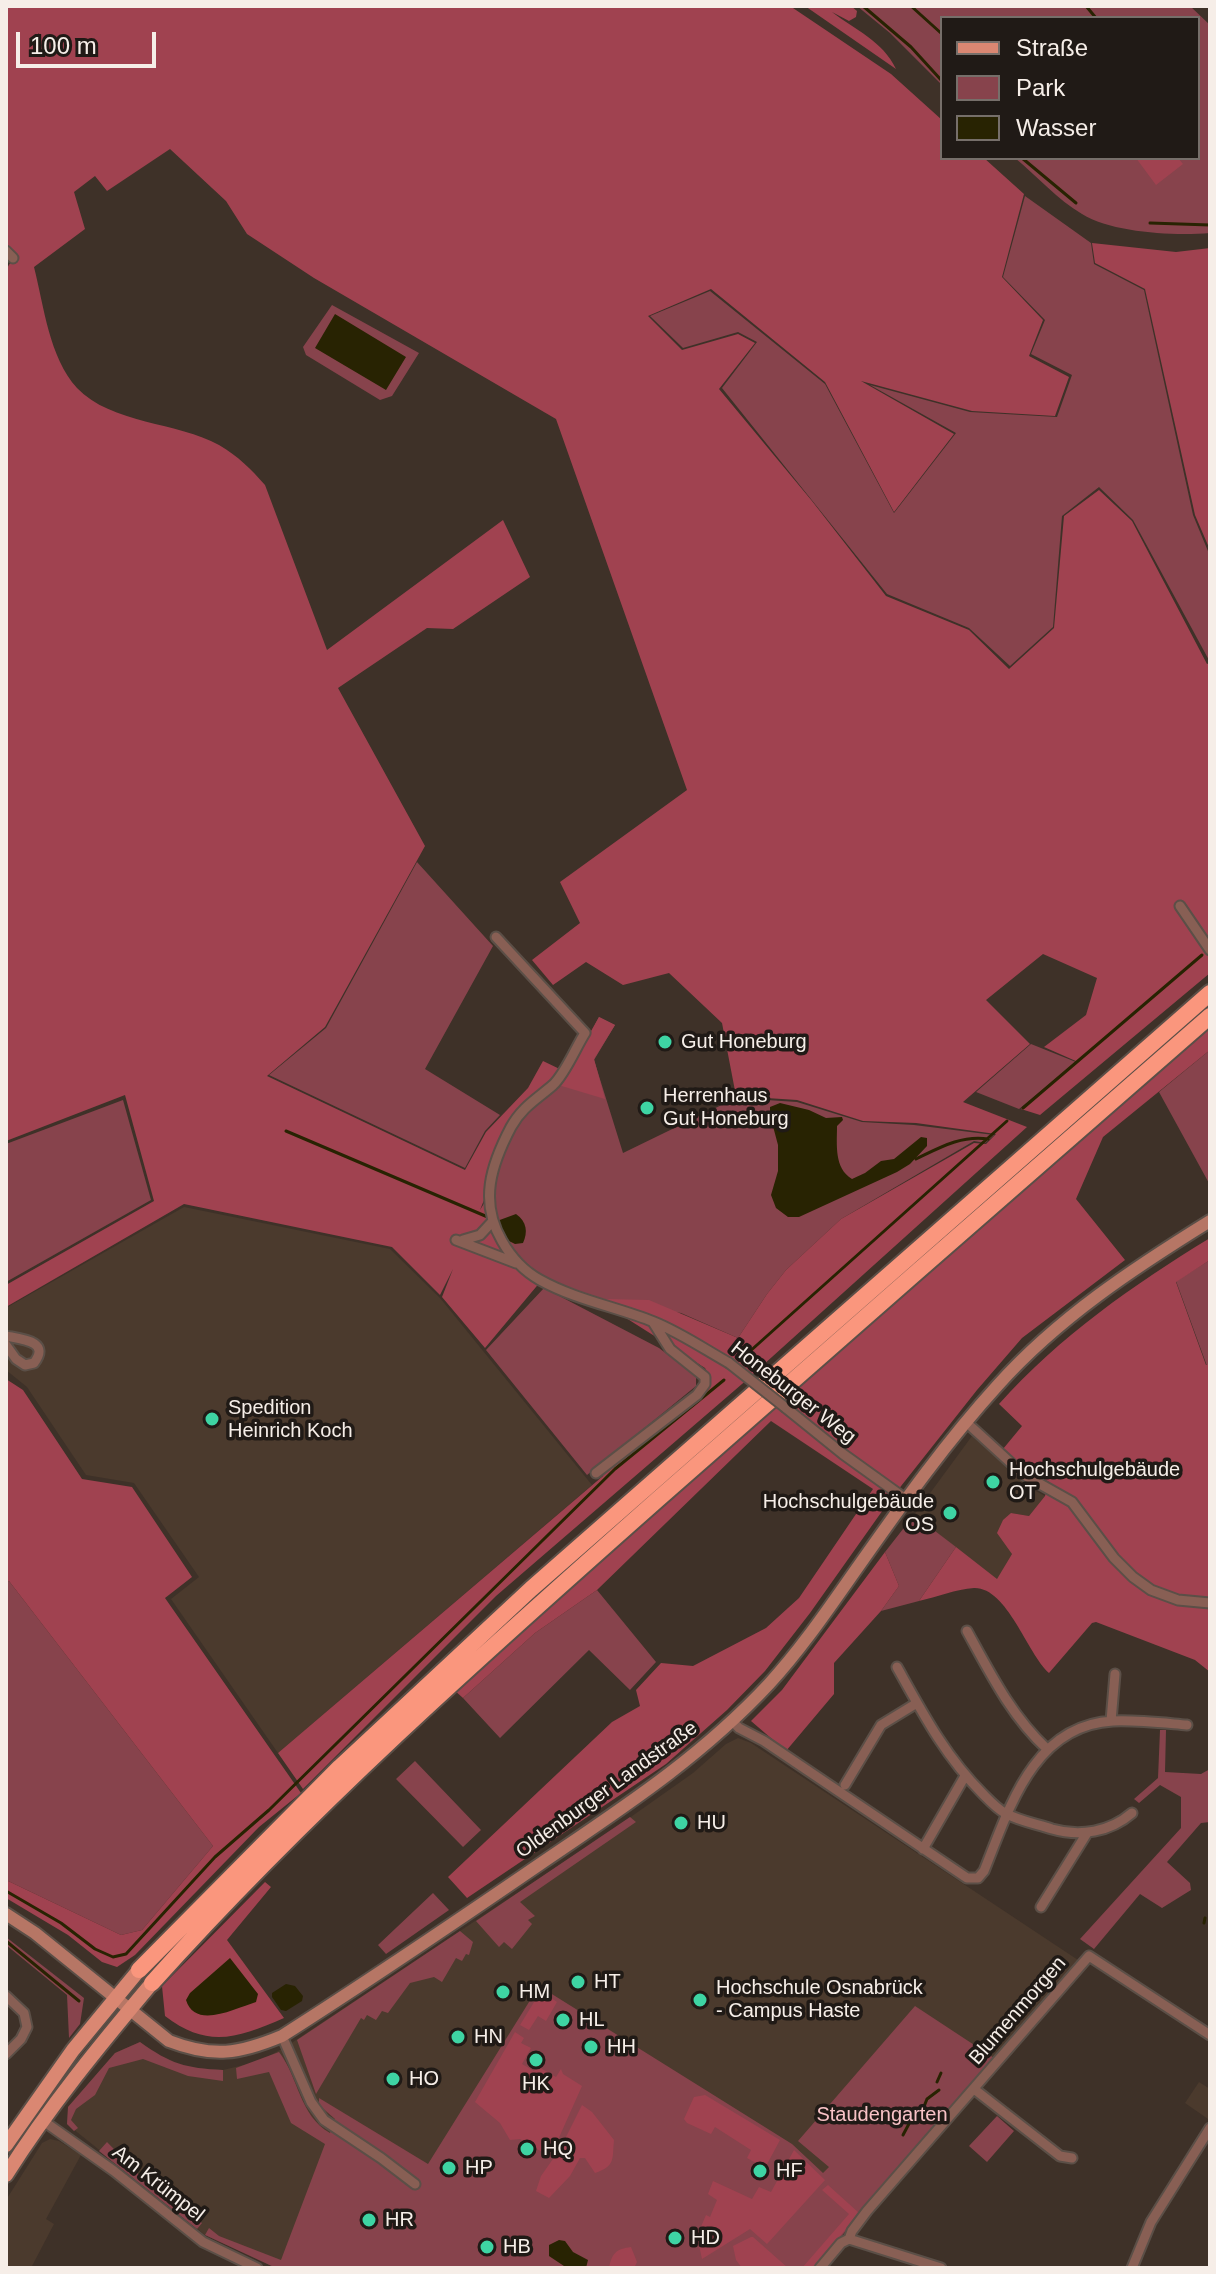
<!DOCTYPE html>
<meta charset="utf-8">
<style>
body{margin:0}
#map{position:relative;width:1216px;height:2274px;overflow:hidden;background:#3e3128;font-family:Arial,sans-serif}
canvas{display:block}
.frame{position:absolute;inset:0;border:8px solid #f6eee8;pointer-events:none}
.legend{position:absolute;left:940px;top:16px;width:260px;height:144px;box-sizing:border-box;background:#201a16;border:2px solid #766f6a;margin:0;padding:10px 14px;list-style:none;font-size:24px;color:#f6eee8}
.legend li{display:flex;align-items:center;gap:16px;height:40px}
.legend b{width:40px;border:2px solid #766f6a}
.scale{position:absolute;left:16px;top:32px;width:140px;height:36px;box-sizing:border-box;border:4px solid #f6eee8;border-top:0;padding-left:10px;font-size:24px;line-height:28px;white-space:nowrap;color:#f6eee8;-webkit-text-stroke:6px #201a16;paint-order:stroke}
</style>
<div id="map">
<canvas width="1216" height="2274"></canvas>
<div class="frame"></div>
<ul class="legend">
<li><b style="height:10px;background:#da8772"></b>Straße</li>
<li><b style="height:22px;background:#87434c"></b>Park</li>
<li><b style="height:22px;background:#282302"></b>Wasser</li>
</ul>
<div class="scale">100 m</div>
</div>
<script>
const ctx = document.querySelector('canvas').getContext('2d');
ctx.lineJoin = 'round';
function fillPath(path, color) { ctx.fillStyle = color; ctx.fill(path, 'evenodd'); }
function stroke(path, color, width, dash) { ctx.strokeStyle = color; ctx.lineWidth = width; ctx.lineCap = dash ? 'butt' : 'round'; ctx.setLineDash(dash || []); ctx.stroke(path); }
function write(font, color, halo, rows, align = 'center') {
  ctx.font = font + ' Arial,sans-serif'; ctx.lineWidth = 7; ctx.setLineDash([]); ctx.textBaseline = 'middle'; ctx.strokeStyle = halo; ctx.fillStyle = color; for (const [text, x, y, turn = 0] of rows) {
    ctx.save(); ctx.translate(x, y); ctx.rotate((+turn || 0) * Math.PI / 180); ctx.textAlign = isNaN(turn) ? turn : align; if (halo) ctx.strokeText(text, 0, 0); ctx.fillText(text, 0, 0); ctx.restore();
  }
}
fillPath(new Path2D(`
 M184 1207 390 1249 440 1298 592 1485 278 1753 171 1599 199 1577 134 1483 86 1475 27 1387 6 1370V1308Z
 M972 1436 1030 1488 1045 1496 1029 1516 1011 1513 1012 1554 997 1580 914 1515Z
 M738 1738 751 1743 1078 1960 814 2268H276L205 2235 67 2124 68 2107 115 2053 140 2042 158 2055 186 2068 223 2070 260 2061 287 2046 618 1826 693 1773 726 1744Z
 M1199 2082 1210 2089V2116L1208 2119 1185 2103Z
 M50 2139 59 2141 81 2155 46 2219 54 2224 31 2268H10L6 2265V2200L42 2143Z`), '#4b3a2d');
fillPath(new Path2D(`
 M857 6H1190L1210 25V233C1174 236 1113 233 1082 214 1058 200 1037 176 1015 158H1198V18H942V85L890 33Z
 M1025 196 1091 243 1094 264 1144 290 1193 515 1210 556V662L1133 520 1099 487 1062 516 1053 627 1010 666 969 628 887 594 722 388 757 342 738 332 683 348 650 316 710 291 825 384 894 513 956 433 870 385 970 412 1057 417 1072 375 1031 354 1045 320 1003 277Z
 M332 305 419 353 392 396 380 400 306 355 303 347Z
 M417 862 493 946 425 1069 500 1115 485 1131 465 1168 269 1075 326 1028Z
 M599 1017 615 1025 594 1060 623 1153 736 1098 797 1102 862 1122 914 1125 994 1135 985 1143 974 1141 841 1219 786 1270 767 1294 738 1338 681 1313 595 1299 541 1281 519 1264 492 1222 491 1174 519 1113 562 1070 568 1073Z
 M1031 1044 1076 1062 1019 1109 976 1092Z
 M1210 1050V1185L1159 1092Z
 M123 1100 151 1200 6 1282V1144Z
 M1210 1260V1364L1207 1366 1176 1281Z
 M544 1288 659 1348 696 1376V1386L587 1475 486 1350Z
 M914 1515 956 1547 919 1601 881 1611 899 1586 885 1552Z
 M9 1581 213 1846 142 1930 121 1935 6 1880V1582Z
 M597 1590 656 1662 630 1690 589 1650 500 1738 463 1698 535 1633Z
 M1160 1730H1166L1165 1772 1201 1774 1210 1769V1822L1201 1823 1167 1862 1190 1883 1191 1890 1162 1908 1140 1894 1094 1949 1080 1939 1181 1828V1797L1160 1785 1139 1803 1134 1799 1158 1778Z
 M415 1761 481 1830 463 1847 396 1779Z
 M630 1817 636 1822 520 1902 535 1916 528 1920 532 1924 512 1949 504 1942 499 1947 476 1921Z
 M433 1893 449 1910 386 1954 378 1945Z
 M460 1931 473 1942 469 1955 466 1954 462 1961 456 1958 442 1982 434 1977 410 1983 388 2013 382 2011 376 2020 367 2015 364 2020 361 2018 316 2094 297 2040Z
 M6 1937 84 1998 80 2024 69 2038 67 1995 6 1945Z
 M539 1986 792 2144 823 2173 829 2167 798 2141 915 2006 994 2058 814 2268H276L205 2235 209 2228 219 2236 281 2260 325 2144 291 2123 269 2072 237 2079 236 2068 279 2052C299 2078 299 2115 330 2133L335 2119 319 2105V2098L428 2164Z
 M140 2042C171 2064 185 2068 223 2070V2081L188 2076 143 2059 109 2068 95 2095 76 2109 71 2120 78 2128 74 2131 67 2124 68 2107 115 2053Z
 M997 2116 1014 2131 987 2162 969 2146Z
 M107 2142 146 2182 202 2223 197 2229 99 2151Z`), '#87434c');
fillPath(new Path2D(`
 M6 6H790L891 74 942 120V158H984L1024 194 1002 277 1043 320 1029 356 1069 377 1055 416 972 411 861 381 954 434 894 512 825 382 711 289 648 316 682 350 738 334 755 343 719 389 812 501 886 596 969 630 1009 669 1054 628 1064 516 1099 490 1132 521 1207 664 1210 663V973L1040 1115 1021 1109 1078 1062 1044 1047 1086 1015 1097 978 1043 954 986 1000 1030 1044 963 1102 1027 1127 742 1384 496 1596 303 1789 278 1753 603 1476 605 1466 697 1395 711 1379 705 1368 596 1299 541 1281 485 1348 442 1297 453 1269 440 1295 392 1247 184 1204 6 1307V1285L154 1201 125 1095 6 1141V270L13 258 6 251ZM170 149 226 201 247 234 314 278 556 419 687 790 560 882 580 923 532 960 553 985 586 962 623 985 669 973 722 1023 736 1096 797 1100 863 1121 916 1123 996 1134 986 1144 974 1143 841 1219 786 1270 767 1294 738 1338 649 1300 606 1299 586 1295 540 1274 501 1239 488 1197 480 1210 519 1113 555 1084 605 1099 594 1059 615 1025 599 1017 568 1073 543 1061 528 1088 486 1132 465 1170 267 1076 325 1027 425 846 338 688 427 628 453 629 530 577 503 520 327 650 265 485C251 469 238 456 219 445 178 422 111 424 77 388 49 357 44 306 34 267L85 229 74 192 95 176 107 191Z
 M805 6H851L857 11 856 17 849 21 832 12C855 30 883 41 896 69Z
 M1136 158H1178L1183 164 1156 185Z
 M1092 243 1176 252 1210 248V550L1195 515 1145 289 1095 263Z
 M1210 1027V1050L1103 1137 1076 1199 1125 1260 1022 1338 977 1390 890 1500 810 1613 765 1671 727 1710 666 1764 467 1898 448 1877 612 1722 640 1706 636 1690 661 1663 693 1666 766 1628 799 1598 873 1489 771 1421 597 1590 535 1633 463 1698 454 1690 783 1395 787 1398Z
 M1210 1238V1260L1176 1282 1206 1365 1210 1364V1672L1195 1660 1096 1622 1092 1623 1049 1673C1027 1653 1007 1587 974 1588 956 1589 937 1597 919 1601L956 1547 997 1579 1012 1554 997 1533 1003 1520 1011 1513 1029 1516 1045 1496 1049 1482 1029 1473 1003 1449 1022 1426 999 1404C1060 1336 1133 1285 1210 1238Z
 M6 1379 23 1390 82 1479 132 1487 192 1577 165 1598 301 1793 259 1827 135 1955 117 1967 102 1962 68 1935 6 1898V1880L121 1935 142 1930 213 1846 9 1581 6 1582Z
 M885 1552 899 1586 881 1611 834 1663V1694L786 1751 751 1721 782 1690Z
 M265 1882 271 1887 227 1940 284 2018C238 2038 208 2049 165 2016L162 1986Z
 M544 1993 557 2002 546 2021 538 2016 529 2030 520 2025 539 1994Z
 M515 2032 524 2038 521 2043 531 2048 522 2064 534 2071 537 2066 556 2077 561 2069 563 2074 582 2086 557 2142 547 2155 520 2139 510 2140 500 2123 475 2102Z
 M705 2095 780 2140 765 2168 747 2158 751 2150 715 2127 711 2134 687 2123 684 2119 694 2097Z
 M582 2105 592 2112 614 2140C612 2159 616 2166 595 2173L585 2158H580L570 2176 549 2198 536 2191 541 2176 560 2149Z
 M794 2150 825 2180 767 2244 750 2229 702 2259 697 2236 706 2215 710 2217 717 2200 708 2194 713 2181 752 2199 759 2187 771 2192Z
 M828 2185 859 2213 814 2268H802L849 2214 822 2190Z
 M751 2237H753L788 2268H742L736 2260 733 2246Z
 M631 2247 637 2262 634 2268H609C612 2253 616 2249 631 2247Z`), '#a04250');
fillPath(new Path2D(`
 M335 314 406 357 386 390 315 348Z
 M780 1103 809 1110 826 1118 842 1117 843 1120 837 1126C837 1145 834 1168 852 1179L865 1173 881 1161 894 1159 921 1137 927 1138V1146L910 1164 897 1172 799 1217H788L776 1208 771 1195 778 1171V1145L770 1115V1107Z
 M516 1214C527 1222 528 1232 523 1243L515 1244 509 1241 497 1221Z
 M230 1958 258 1994 256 2002C236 2008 195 2030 186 2000L190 1993Z
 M286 1984 295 1986 303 1996 302 2001 286 2011 281 2010 272 1997V1993Z
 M559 2240 565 2241 573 2252 588 2260 586 2268H567L549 2256V2245Z`), '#282302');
stroke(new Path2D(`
 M863 6 911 47 942 81
 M911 6 942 34
 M1086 6 1096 18
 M1022 158 1076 203
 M1150 223 1210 225
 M1023 1108 1202 955
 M286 1131 490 1218
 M916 1159C939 1148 961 1135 988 1139
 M748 1353 1007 1121
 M6 1891 61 1923 95 1949 113 1957 126 1954 215 1857 269 1810 615 1469 724 1380
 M1204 1923 1205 1918
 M6 1941 79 2001
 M937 2082 941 2073
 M903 2135 911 2120 921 2114 927 2099 939 2090`), '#282302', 3);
const street = new Path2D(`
 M6 251 13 258
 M1180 906 1210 950
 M496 937 585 1033C576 1047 565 1074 553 1085 537 1099 522 1107 511 1127 491 1165 479 1202 502 1241 511 1257 524 1271 540 1280 576 1300 617 1307 654 1322 681 1333 704 1349 729 1363
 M456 1240 516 1263
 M463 1240 480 1235 492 1222
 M6 1336C21 1339 51 1341 34 1363L25 1365 16 1359 6 1345
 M786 1408 843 1454 907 1500
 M966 1422 1024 1475 1072 1502 1114 1558 1133 1577 1151 1590 1178 1600 1210 1603
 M596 1473 697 1395 705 1384V1377L670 1349 653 1322
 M967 1631C990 1673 1012 1717 1047 1749
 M897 1667C922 1712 945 1756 982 1793 989 1800 996 1808 1005 1813 1019 1821 1037 1824 1052 1829 1080 1837 1110 1832 1132 1813
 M732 1721 739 1728 764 1741 967 1878H978L984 1871C1009 1809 1033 1725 1113 1721 1137 1720 1163 1723 1187 1725
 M1111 1721 1115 1674
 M845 1785 881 1725 917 1703
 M923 1849 965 1776
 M1041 1907 1087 1833
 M6 1996 24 2013 27 2027 21 2039 6 2054
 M282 2036 311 2102 324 2120 381 2158 415 2184
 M974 2089 1060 2156 1072 2158
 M42 2120 114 2171 203 2242 257 2268
 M849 2239 941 2268
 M820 2268 841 2243 849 2239 852 2231 867 2211 1089 1956 1210 2035
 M1132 2268 1151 2222 1210 2128`);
const secondary = new Path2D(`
 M6 1914 35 1933 169 2041C213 2058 239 2054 282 2036 370 1980 457 1921 543 1862 624 1807 701 1757 769 1684 803 1647 831 1605 860 1564 903 1503 947 1441 998 1385 1058 1318 1134 1268 1210 1221`);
const primary = new Path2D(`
 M6 2145 73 2050 139 1970
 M6 2175C49 2107 100 2045 152 1983`);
const highway = new Path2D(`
 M139 1970 340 1767 531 1589 1210 993
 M152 1983C308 1809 483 1654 657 1500 841 1338 1025 1177 1210 1016`);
stroke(street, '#5b4f47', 13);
stroke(secondary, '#5b4f47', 16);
stroke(primary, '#5b4f47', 18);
stroke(highway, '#5b4f47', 20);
stroke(street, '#885f54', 9);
stroke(secondary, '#b67665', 12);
stroke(primary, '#da8772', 14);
stroke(highway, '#fa967d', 16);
const streetBridge = new Path2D(`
 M729 1363 786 1408`);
stroke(streetBridge, '#5b4f47', 13, []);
stroke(streetBridge, '#885f54', 9);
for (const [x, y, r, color] of [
 [665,1042,8,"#3ed4a3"],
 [647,1108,8,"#3ed4a3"],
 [212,1419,8,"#3ed4a3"],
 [993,1482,8,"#3ed4a3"],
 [950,1513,8,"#3ed4a3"],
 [681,1823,8,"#3ed4a3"],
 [578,1982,8,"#3ed4a3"],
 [503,1992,8,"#3ed4a3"],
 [700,2000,8,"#3ed4a3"],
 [563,2020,8,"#3ed4a3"],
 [458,2037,8,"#3ed4a3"],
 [591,2047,8,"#3ed4a3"],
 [536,2060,8,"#3ed4a3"],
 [393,2079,8,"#3ed4a3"],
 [527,2149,8,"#3ed4a3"],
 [449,2168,8,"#3ed4a3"],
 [760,2171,8,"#3ed4a3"],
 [369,2220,8,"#3ed4a3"],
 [675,2238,8,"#3ed4a3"],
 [487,2247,8,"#3ed4a3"]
]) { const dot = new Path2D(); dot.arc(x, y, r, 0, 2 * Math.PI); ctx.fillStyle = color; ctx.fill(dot); stroke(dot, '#201a16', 3); }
write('20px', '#f6eee8', '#201a16', [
 ["Gut Honeburg",681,1042],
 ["Herrenhaus",663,1096],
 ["Gut Honeburg",663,1119],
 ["Spedition",228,1408],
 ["Heinrich Koch",228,1431],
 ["Hochschulgebäude",1009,1470],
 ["OT",1009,1493],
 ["Hochschulgebäude",934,1502,"right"],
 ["OS",934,1525,"right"],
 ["HU",697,1823],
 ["HT",594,1982],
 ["Hochschule Osnabrück",716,1988],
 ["- Campus Haste",716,2011],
 ["HM",519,1992],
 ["HL",579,2020],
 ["HN",474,2037],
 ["HH",607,2047],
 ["HO",409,2079],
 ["HK",536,2084,"center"],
 ["HQ",543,2149],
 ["HP",465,2168],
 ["HF",776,2171],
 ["HR",385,2220],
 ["HD",691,2238],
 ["HB",503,2247]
], 'left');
write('20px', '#f6eee8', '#201a16', [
 ["Honeburger Weg",793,1393,38],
 ["Oldenburger Landstraße",607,1790,-36],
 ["Blumenmorgen",1018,2011,-49],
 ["Am Krümpel",158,2184,38]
]);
write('20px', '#f8c2c6', '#201a16', [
 ["Staudengarten",882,2115]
]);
</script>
